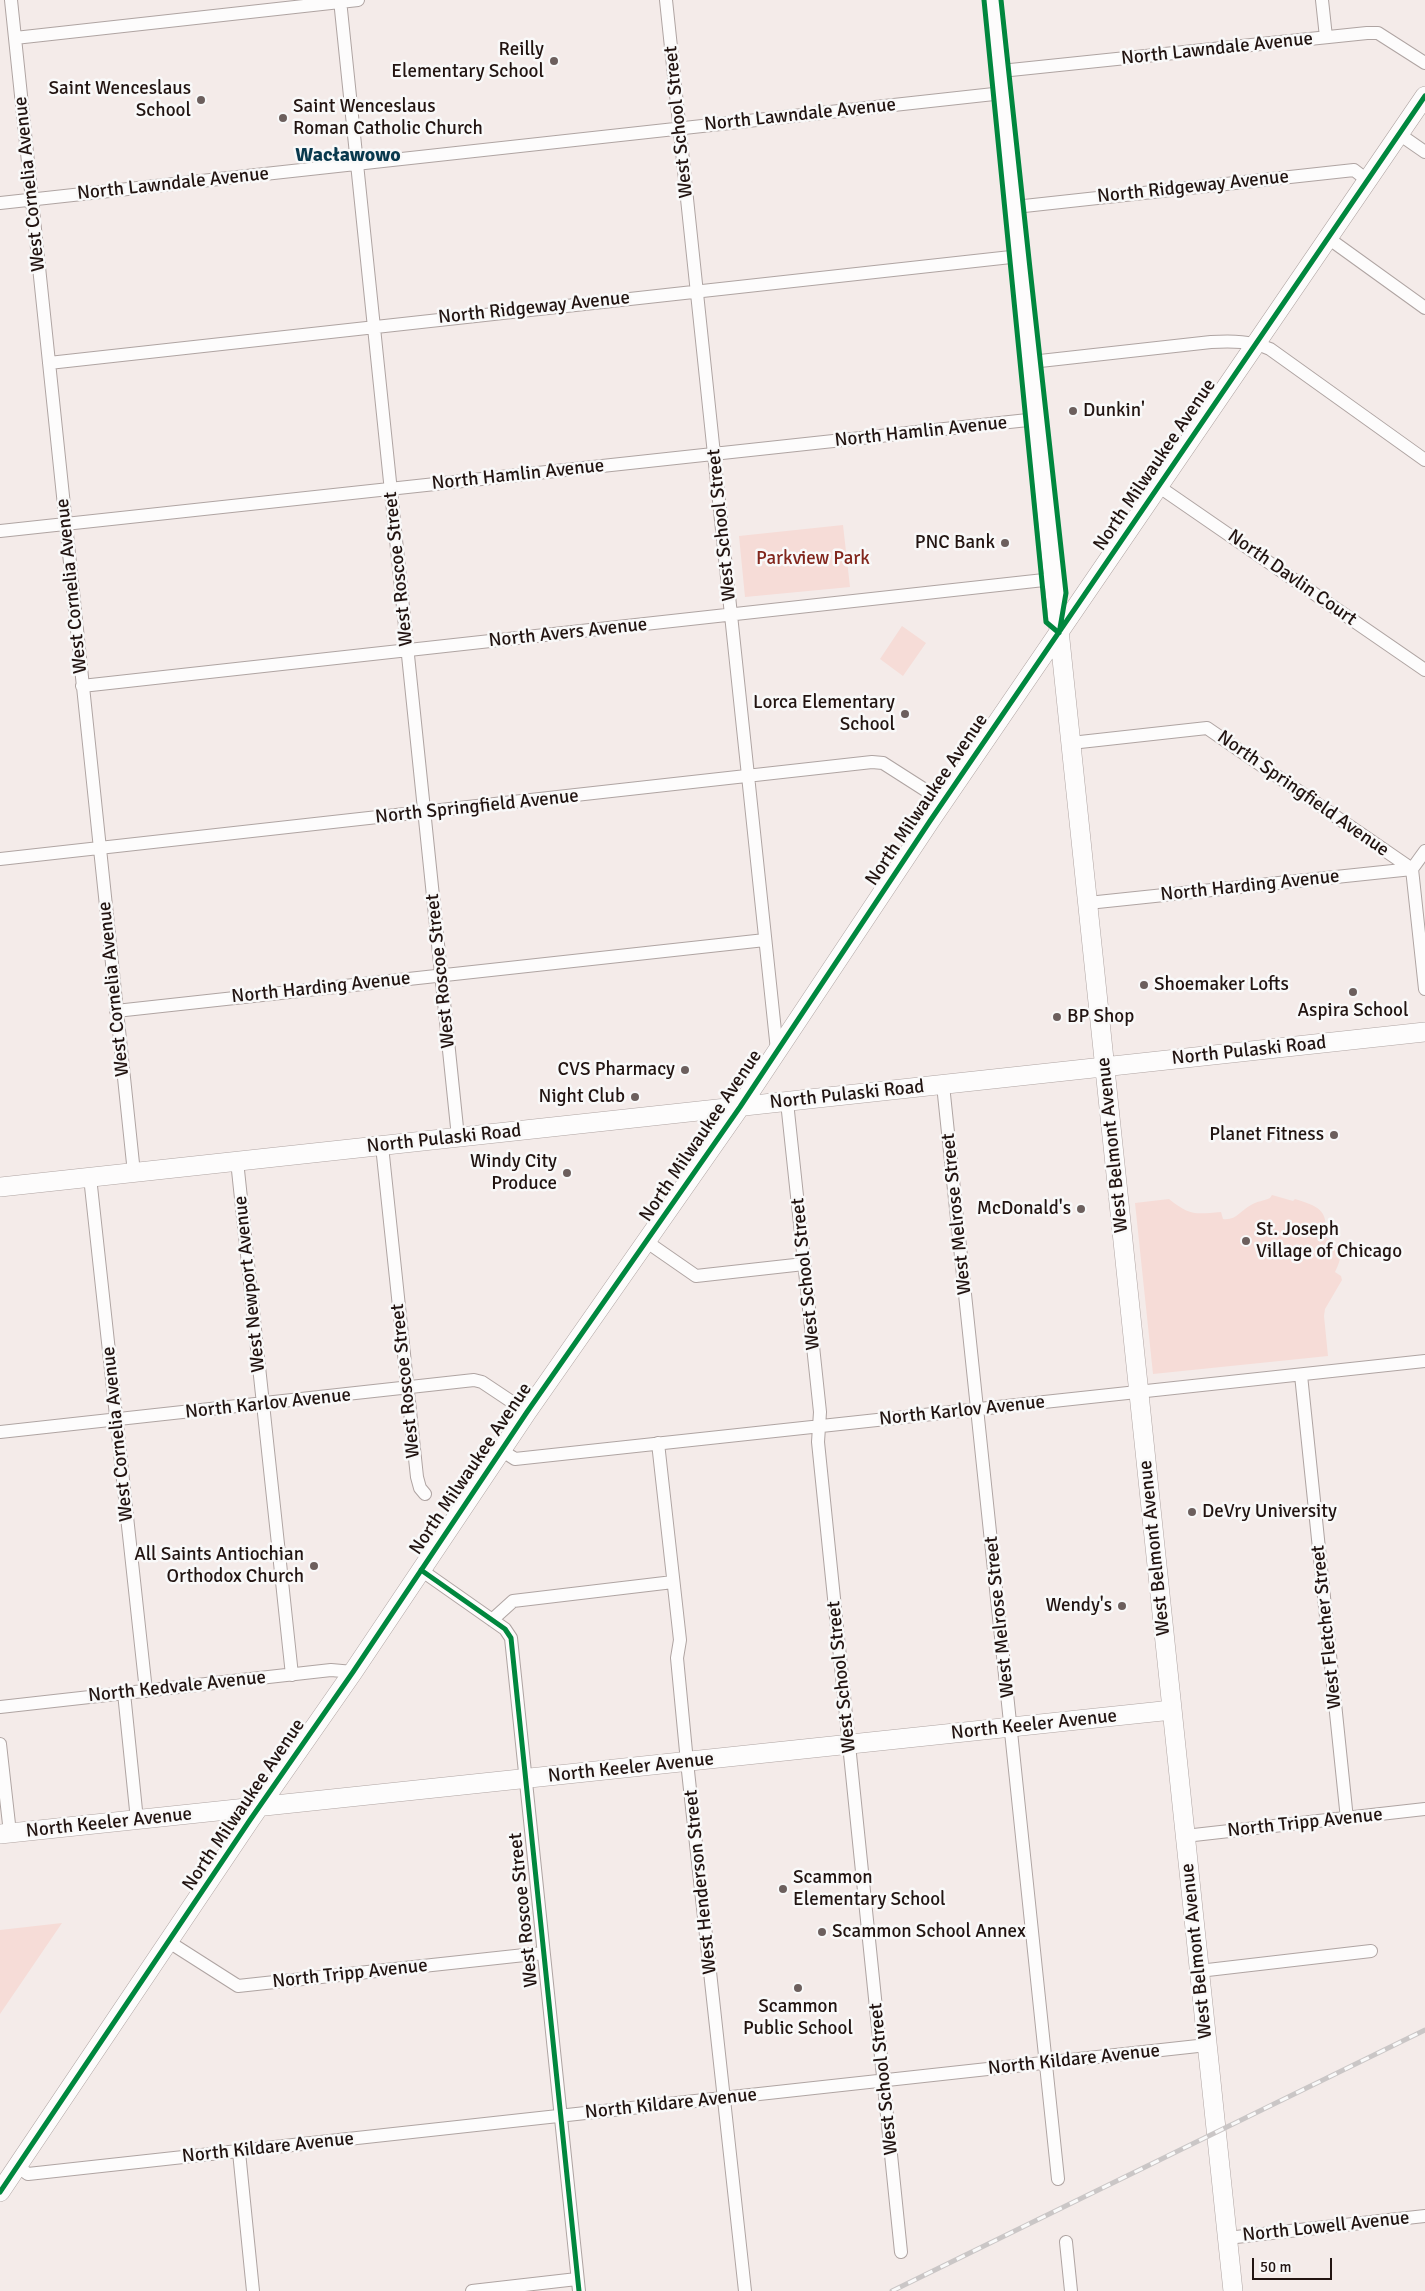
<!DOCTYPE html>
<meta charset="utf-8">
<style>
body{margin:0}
#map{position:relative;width:1425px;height:2291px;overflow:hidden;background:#f4ebe9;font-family:Signika,sans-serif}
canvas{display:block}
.scale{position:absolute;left:1252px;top:2258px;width:80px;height:22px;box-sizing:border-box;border:2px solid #221411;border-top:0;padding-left:6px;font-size:15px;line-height:18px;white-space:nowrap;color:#221411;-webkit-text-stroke:4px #f9f9f9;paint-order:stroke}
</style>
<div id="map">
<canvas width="1425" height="2291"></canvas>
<div class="scale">50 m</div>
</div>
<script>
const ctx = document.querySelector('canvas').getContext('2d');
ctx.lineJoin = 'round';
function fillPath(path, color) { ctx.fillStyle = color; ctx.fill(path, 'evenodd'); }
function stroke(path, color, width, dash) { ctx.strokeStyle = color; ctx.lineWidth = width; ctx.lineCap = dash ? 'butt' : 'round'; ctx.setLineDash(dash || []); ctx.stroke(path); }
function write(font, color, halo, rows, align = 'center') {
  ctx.font = font + ' Signika,sans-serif'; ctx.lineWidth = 5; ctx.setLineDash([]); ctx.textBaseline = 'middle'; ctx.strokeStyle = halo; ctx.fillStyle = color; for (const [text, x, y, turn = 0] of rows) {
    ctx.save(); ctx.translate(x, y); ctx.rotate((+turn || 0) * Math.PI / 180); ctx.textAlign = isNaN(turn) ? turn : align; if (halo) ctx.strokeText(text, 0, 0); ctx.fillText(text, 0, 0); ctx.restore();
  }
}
fillPath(new Path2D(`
 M843 525 850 587 745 597 739 536Z
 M902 626 926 643 903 676 880 659Z
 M1272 1195 1293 1201 1295 1199C1317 1206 1329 1209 1325 1236 1340 1250 1345 1252 1335 1272L1341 1276 1342 1280 1325 1309 1324 1316 1328 1356 1153 1374 1135 1203 1169 1199C1190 1216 1195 1214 1221 1212L1223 1219C1236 1221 1241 1210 1251 1205 1257 1201 1264 1201 1270 1198Z
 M62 1923 0 2014V1930Z`), '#f6dcd7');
const street = new Path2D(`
 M11 0 134 1173
 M340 0 458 1137
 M666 0 777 1050
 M1322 0 1326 37
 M15 38 358 0
 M1001 71 1367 33H1378L1425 63
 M1399 134 1425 152
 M0 203 1003 93
 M1015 207 1354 170 1367 180
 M1328 238 1425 308
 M1031 362 1211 342C1233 341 1251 341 1270 349L1425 460
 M49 363 1020 256
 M1158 486 1425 670
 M0 531 1037 419
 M82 686 1053 579
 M1071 743 1207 728 1412 869
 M1425 851 1412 869 1425 989
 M0 859 872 762 883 763 944 802
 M1088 903 1412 869
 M116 1011 765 940
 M943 1085 1058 2179
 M787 1102 820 1412 818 1442 901 2252
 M382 1146 417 1477 420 1488 425 1494
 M237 1161 292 1675
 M90 1177 146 1691
 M647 1242 696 1276 804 1264
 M1301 1375 1347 1819
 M0 1432 474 1380 482 1382 527 1412
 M658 1443 680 1640 677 1658 687 1762 745 2291
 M501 1450 515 1459 1425 1361
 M421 1570 505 1629 511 1638 579 2291
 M492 1620 513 1601 673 1582
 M124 1693 137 1820
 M0 1707 331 1670 353 1672
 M0 1744 10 1833
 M1185 1836 1425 1809
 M169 1942 238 1986 543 1953
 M1199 1971 1371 1951
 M239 2152 253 2291
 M18 2167 28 2174 1207 2045
 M1227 2238 1425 2216
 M1066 2242 1071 2291
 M472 2291 577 2279`);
const secondary = new Path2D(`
 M993 0 1233 2291
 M0 1187 1425 1032
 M0 1834 1172 1710
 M0 2192 250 1820 353 1672 527 1412 740 1107 930 821 1425 96`);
stroke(street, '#afa4a2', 14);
stroke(secondary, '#afa4a2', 20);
stroke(street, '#fdfcfc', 12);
stroke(secondary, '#fdfcfc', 19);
const rail = new Path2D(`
 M892 2291 1425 2030`);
stroke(rail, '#cac6c6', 5);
stroke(rail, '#f9f9f9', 3, [9]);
stroke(new Path2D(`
 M984 0 1046 622 1059 633
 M1001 0C1021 198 1045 395 1066 593L1060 628
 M421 1570 505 1629 511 1638 579 2291
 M0 2192 250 1820 353 1672 527 1412 740 1107 930 821 1425 96`), '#00873e', 5);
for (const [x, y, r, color] of [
 [554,61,5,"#6c5f5d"],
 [201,100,5,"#6c5f5d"],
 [283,118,5,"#6c5f5d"],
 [1073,411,5,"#6c5f5d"],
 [1005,543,5,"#6c5f5d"],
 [905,714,5,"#6c5f5d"],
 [1144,985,5,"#6c5f5d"],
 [1353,992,5,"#6c5f5d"],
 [1057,1017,5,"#6c5f5d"],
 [685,1070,5,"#6c5f5d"],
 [635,1097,5,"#6c5f5d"],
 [1334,1135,5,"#6c5f5d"],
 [567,1173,5,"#6c5f5d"],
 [1081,1209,5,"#6c5f5d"],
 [1246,1241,5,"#6c5f5d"],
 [1192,1512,5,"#6c5f5d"],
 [314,1566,5,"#6c5f5d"],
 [1122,1606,5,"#6c5f5d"],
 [783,1889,5,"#6c5f5d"],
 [822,1932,5,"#6c5f5d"],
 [798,1988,5,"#6c5f5d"]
]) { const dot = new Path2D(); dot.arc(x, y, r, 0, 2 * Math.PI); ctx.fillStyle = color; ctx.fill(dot); stroke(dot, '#f9f9f9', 2); }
write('19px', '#221411', '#f9f9f9', [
 ["North Lawndale Avenue",1217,49,-6],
 ["North Lawndale Avenue",800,115,-6],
 ["West School Street",679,122,-96],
 ["West Cornelia Avenue",30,184,-96],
 ["North Lawndale Avenue",173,184,-6],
 ["North Ridgeway Avenue",1193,187,-6],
 ["North Ridgeway Avenue",534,308,-6],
 ["North Hamlin Avenue",921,432,-6],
 ["North Milwaukee Avenue",1155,465,-56],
 ["North Hamlin Avenue",518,475,-6],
 ["West School Street",722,525,-96],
 ["West Roscoe Street",399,569,-96],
 ["North Davlin Court",1292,578,35],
 ["West Cornelia Avenue",72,586,-96],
 ["North Avers Avenue",568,633,-6],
 ["North Springfield Avenue",1303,794,35],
 ["North Milwaukee Avenue",927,800,-56],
 ["North Springfield Avenue",477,807,-6],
 ["North Harding Avenue",1250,886,-6],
 ["West Roscoe Street",441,971,-96],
 ["North Harding Avenue",321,988,-6],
 ["West Cornelia Avenue",114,989,-96],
 ["North Pulaski Road",1249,1051,-6],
 ["North Pulaski Road",847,1095,-6],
 ["North Milwaukee Avenue",701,1136,-56],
 ["North Pulaski Road",444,1139,-6],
 ["West Belmont Avenue",1113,1145,-96],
 ["West Melrose Street",957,1214,-96],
 ["West School Street",806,1274,-96],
 ["West Newport Avenue",250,1284,-96],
 ["West Roscoe Street",406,1381,-96],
 ["North Karlov Avenue",268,1404,-6],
 ["North Karlov Avenue",962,1411,-6],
 ["West Cornelia Avenue",118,1434,-96],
 ["North Milwaukee Avenue",471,1469,-56],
 ["West Belmont Avenue",1155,1548,-96],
 ["West Melrose Street",1000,1617,-96],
 ["West Fletcher Street",1327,1627,-96],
 ["West School Street",842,1677,-96],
 ["North Kedvale Avenue",177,1687,-6],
 ["North Keeler Avenue",1034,1725,-6],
 ["North Keeler Avenue",631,1768,-6],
 ["North Milwaukee Avenue",244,1805,-56],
 ["North Keeler Avenue",109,1823,-6],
 ["North Tripp Avenue",1305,1823,-6],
 ["West Henderson Street",701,1882,-96],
 ["West Roscoe Street",524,1910,-96],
 ["West Belmont Avenue",1197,1951,-96],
 ["North Tripp Avenue",350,1974,-6],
 ["North Kildare Avenue",1074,2060,-6],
 ["West School Street",884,2079,-96],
 ["North Kildare Avenue",671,2104,-6],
 ["North Kildare Avenue",268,2148,-6],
 ["North Lowell Avenue",1326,2227,-6]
]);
write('19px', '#221411', '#f9f9f9', [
 ["Reilly",544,50],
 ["Elementary School",544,72],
 ["Saint Wenceslaus",191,89],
 ["School",191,111],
 ["Saint Wenceslaus",293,107,"left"],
 ["Roman Catholic Church",293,129,"left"],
 ["Dunkin'",1083,411,"left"],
 ["PNC Bank",995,543],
 ["Lorca Elementary",895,703],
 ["School",895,725],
 ["Shoemaker Lofts",1154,985,"left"],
 ["Aspira School",1353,1011,"center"],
 ["BP Shop",1067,1017,"left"],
 ["CVS Pharmacy",675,1070],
 ["Night Club",625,1097],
 ["Planet Fitness",1324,1135],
 ["Windy City",557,1162],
 ["Produce",557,1184],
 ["McDonald's",1071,1209],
 ["St. Joseph",1256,1230,"left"],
 ["Village of Chicago",1256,1252,"left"],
 ["DeVry University",1202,1512,"left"],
 ["All Saints Antiochian",304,1555],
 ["Orthodox Church",304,1577],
 ["Wendy's",1112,1606],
 ["Scammon",793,1878,"left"],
 ["Elementary School",793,1900,"left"],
 ["Scammon School Annex",832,1932,"left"],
 ["Scammon",798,2007,"center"],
 ["Public School",798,2029,"center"]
], 'right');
write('19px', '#82261c', '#f9f9f9', [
 ["Parkview Park",813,559]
]);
write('bold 20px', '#09394d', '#f9f9f9', [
 ["Wacławowo",348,156]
]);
</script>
